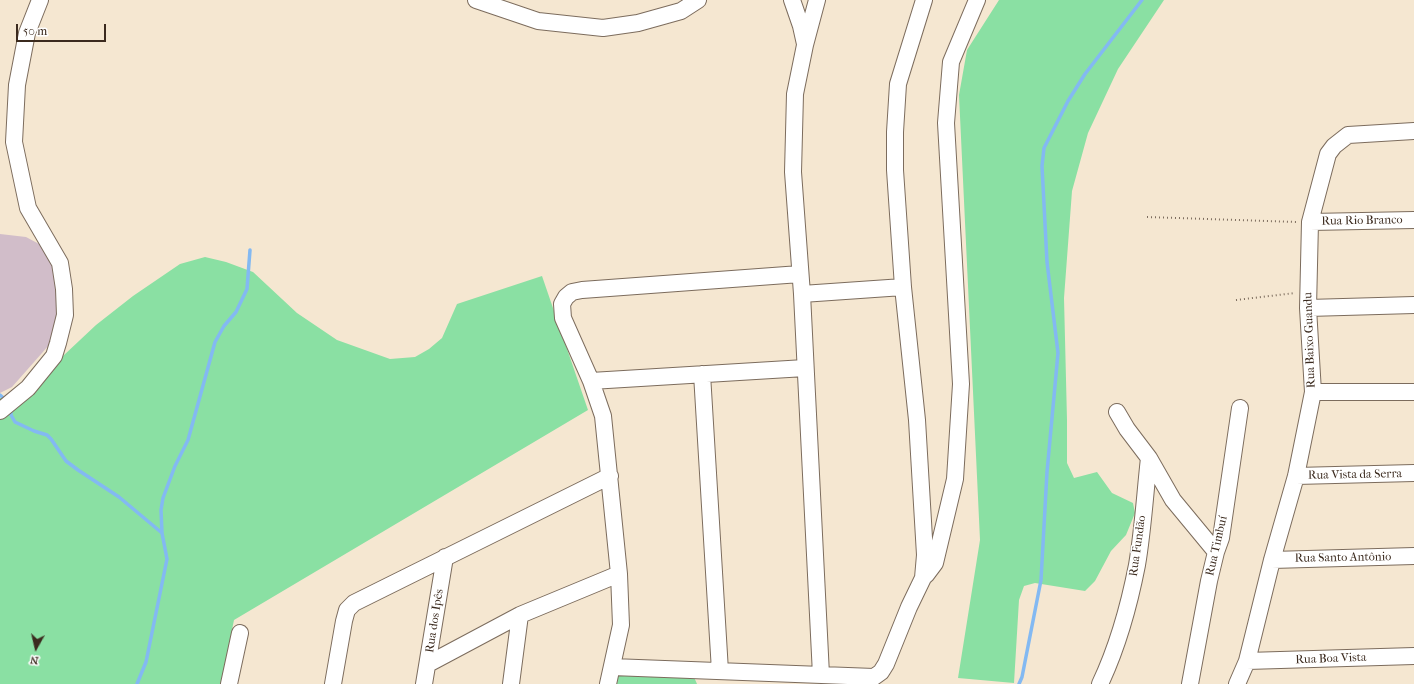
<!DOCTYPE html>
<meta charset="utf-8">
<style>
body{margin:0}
#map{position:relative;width:1414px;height:684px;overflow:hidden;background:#f5e7d1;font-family:"IM FELL French Canon",serif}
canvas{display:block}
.north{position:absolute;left:16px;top:628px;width:40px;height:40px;-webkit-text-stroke:3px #fff;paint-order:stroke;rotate:188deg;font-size:11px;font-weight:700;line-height:16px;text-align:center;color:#3b2a1e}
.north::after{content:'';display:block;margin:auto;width:14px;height:18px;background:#3b2a1e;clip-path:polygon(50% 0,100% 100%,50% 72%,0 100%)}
.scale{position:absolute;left:16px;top:24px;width:90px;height:18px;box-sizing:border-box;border:2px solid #3b2a1e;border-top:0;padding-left:5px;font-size:12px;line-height:14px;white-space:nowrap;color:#3b2a1e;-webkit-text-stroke:3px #fff;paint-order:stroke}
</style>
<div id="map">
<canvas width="1414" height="684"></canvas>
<div class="north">N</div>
<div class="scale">50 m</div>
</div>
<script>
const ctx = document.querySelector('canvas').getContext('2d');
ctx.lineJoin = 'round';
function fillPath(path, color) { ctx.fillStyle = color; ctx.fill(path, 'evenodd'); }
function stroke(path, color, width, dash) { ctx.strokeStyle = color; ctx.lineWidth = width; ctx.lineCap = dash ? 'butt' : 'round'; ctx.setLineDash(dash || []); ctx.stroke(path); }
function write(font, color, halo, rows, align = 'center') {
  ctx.font = font + ' "IM FELL French Canon",serif'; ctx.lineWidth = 3; ctx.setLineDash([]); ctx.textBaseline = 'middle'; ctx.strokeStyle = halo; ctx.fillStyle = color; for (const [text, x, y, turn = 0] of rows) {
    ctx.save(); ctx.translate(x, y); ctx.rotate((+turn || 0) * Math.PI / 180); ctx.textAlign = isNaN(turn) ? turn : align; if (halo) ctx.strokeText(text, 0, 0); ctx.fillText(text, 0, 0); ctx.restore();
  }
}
fillPath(new Path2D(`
 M0 234 26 237 39 244 46 249 52 256 60 288 57 336 12 387 0 393Z`), '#d1bdc9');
fillPath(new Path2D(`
 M999 0H1164L1118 69 1088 133 1072 191 1064 298 1067 420V463L1074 478 1097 472 1112 493 1133 503 1135 513 1126 535 1111 551 1095 581 1085 591 1035 583 1024 586 1019 600 1014 683 958 678 980 540 959 95 967 50Z
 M205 257 226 262 253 272 297 313 337 340 390 359 415 357 429 349 442 338 457 304 542 276 588 410 234 620 221 684H0V398L10 396 31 386 96 325 133 296 180 264Z
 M618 675 694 677 697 684H617Z`), '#8ae0a3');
stroke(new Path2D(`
 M0 395 7 401
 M11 409V415L15 422 34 431 47 435 51 439 66 461 78 470 119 497 162 533
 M137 684 146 662 167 559 162 533 161 510 163 498 175 466 188 440 215 342 224 326 236 312 247 289 250 250
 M1019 684 1022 677 1041 580 1047 472 1058 353 1047 262 1042 166 1044 148 1068 101 1085 74 1142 0`), '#83b9f2', 3.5);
const minor = new Path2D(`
 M476 0 538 21 603 28 638 23 681 11 698 0
 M792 0 801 26 805 44
 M817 0 805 45 795 94 793 172 802 294 821 675
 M1310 222 1414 220
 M802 294 903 287
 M1308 308 1414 305
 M702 374 720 671
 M591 381 805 368
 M1313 392H1414
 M0 411 28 388 54 356 58 343 65 315 64 289 60 263 28 208 14 142 17 85 27 33 40 0
 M1117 412 1127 429 1149 458 1173 500 1216 552
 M1296 476 1414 473
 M1272 560 1414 556
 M926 575 935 563 955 479 961 384 946 123 951 62 977 0
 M1247 661 1414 656
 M428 664 520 615 619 574
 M612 667 874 677 881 672 886 664 909 607 923 578 925 555 917 420 903 287 895 170V132L898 84 924 0
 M229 684 240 633
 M333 684 344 621 347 610 354 603 610 476
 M424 684 445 557
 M511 684 520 615
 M608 684 621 625 619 574 603 416 591 381 563 318 562 304 566 297 572 292 582 290 800 274
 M1100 684C1118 646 1129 606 1137 565 1143 530 1145 494 1149 458
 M1190 684 1209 581 1216 552 1221 538 1240 408
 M1237 684 1247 661 1272 560 1296 476 1313 392 1308 308 1310 222 1328 154 1334 146 1348 135 1414 131`);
stroke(minor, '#7c6c5d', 18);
stroke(new Path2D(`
 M1147 217 1297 222
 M1236 300 1295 293`), '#7c6c5d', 2, [1, 3]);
stroke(minor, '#fff', 16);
write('12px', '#3b2a1e', '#fff', [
 ["Rua Rio Branco",1362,221,-1],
 ["Rua Baixo Guandu",1310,340,-92],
 ["Rua Vista da Serra",1355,475,-1],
 ["Rua Fundão",1138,546,-82],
 ["Rua Timbuí",1217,546,-77],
 ["Rua Santo Antônio",1343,558,-1],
 ["Rua dos Ipês",435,621,-81],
 ["Rua Boa Vista",1331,659,-2]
]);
</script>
